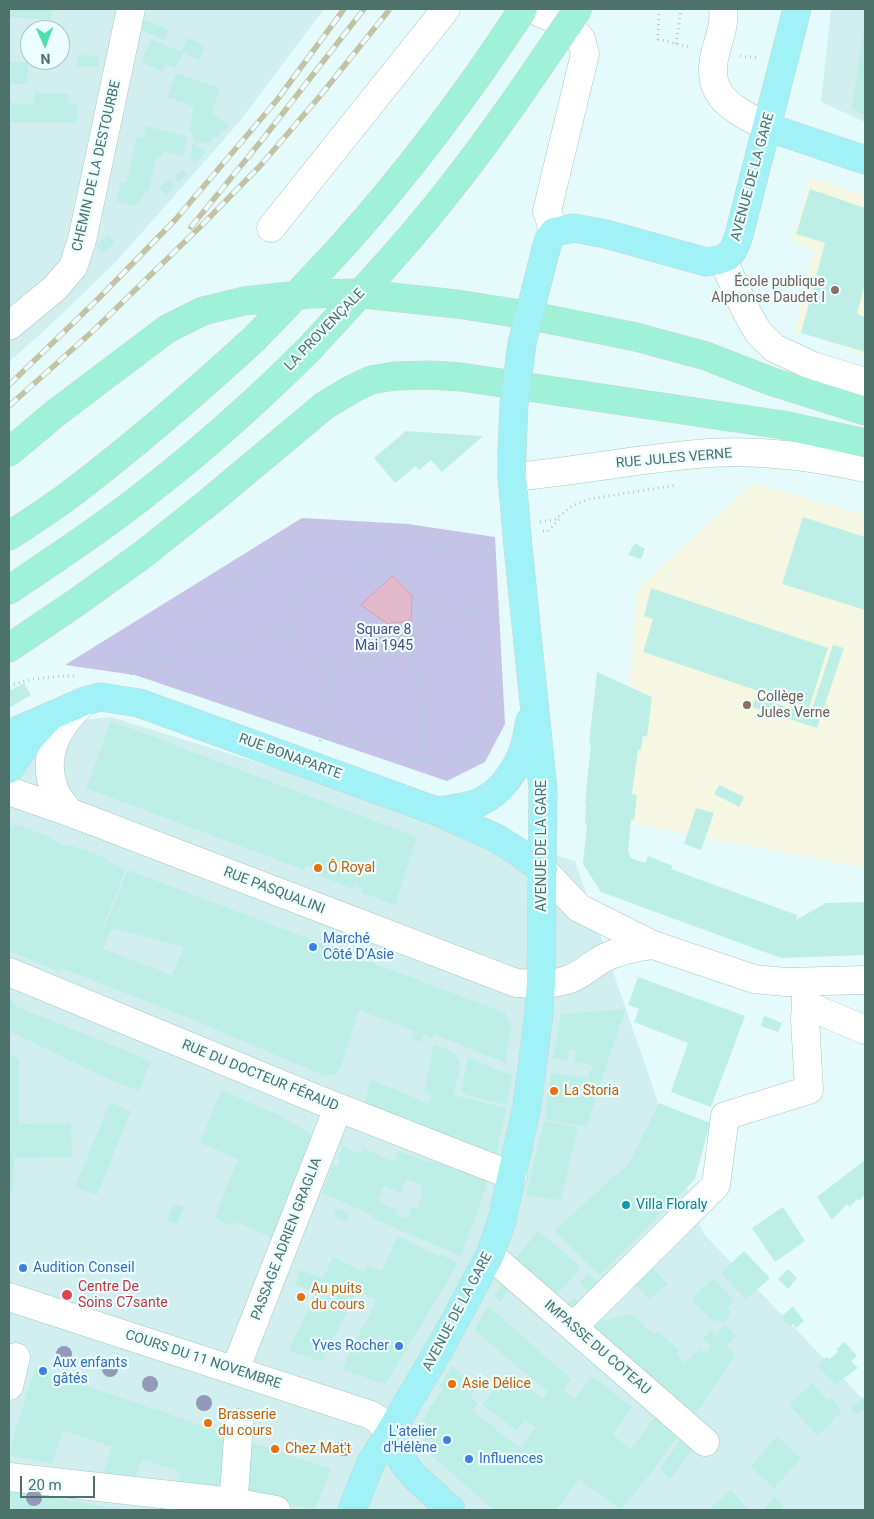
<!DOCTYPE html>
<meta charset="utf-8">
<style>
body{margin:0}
#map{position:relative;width:874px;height:1519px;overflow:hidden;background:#e5fafb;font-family:Roboto,sans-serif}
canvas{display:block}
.frame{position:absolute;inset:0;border:10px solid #4c726a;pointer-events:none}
.north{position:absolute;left:20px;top:20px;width:50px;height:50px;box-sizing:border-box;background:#ebfdfe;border:1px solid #abc5c3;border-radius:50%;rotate:178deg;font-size:14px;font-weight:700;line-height:20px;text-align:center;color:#4c726a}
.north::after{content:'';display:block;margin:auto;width:18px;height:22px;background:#51deac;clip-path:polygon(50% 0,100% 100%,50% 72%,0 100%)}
.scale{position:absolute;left:20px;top:1476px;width:75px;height:22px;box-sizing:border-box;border:2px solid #4c726a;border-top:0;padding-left:6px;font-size:15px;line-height:18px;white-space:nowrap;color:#4c726a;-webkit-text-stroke:4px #ebfdfe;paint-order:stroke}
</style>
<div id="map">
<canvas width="874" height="1519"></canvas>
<div class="frame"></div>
<div class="north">N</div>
<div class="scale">20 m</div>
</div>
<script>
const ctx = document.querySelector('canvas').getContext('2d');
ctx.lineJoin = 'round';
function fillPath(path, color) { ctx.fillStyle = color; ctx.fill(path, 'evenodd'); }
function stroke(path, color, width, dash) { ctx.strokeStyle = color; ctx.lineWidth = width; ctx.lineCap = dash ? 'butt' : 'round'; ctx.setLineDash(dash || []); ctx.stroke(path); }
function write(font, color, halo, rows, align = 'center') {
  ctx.font = font + ' Roboto,sans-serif'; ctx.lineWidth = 4.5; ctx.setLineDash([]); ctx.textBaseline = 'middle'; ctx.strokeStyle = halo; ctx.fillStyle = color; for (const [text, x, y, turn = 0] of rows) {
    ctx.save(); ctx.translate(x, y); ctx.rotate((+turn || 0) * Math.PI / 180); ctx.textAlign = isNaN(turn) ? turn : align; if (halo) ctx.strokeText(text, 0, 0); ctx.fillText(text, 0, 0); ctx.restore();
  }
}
fillPath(new Path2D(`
 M9 9H324L240 121 175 195 114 264 46 329 9 362ZM30 30H60V60H30Z
 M831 9H865V122L821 102Z
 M111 717 575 861 703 1233 865 1401V1510H9V727Z`), '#d1efef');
fillPath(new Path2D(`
 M811 178 865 195V356L794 330 814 250 791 240Z
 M753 483 865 515V868L619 821 637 589Z`), '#f6f7e2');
fillPath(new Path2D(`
 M302 518 408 524 495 537 505 724 485 762 447 781 135 675 65 665Z`), '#c5c4e8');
const water = new Path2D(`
 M393 576 412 596 411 620 388 624 361 605Z`);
fillPath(water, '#e3bacc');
stroke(water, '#d5a1b7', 1);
fillPath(new Path2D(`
 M9 9 52 10 51 20 9 17Z
 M141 18 169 30 164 40 139 29Z
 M864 26H865V116L852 108Z
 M187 38 205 46 199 60 182 52Z
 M151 39 183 53 176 68 166 64 163 72 141 62Z
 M77 55 99 56V67L77 66Z
 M9 62 28 63 27 84H9Z
 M176 73 220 88 211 114 229 125 224 131 222 130 217 137 214 136 211 143 204 141V143L193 140 194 134 189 132 194 107 167 97Z
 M34 93 69 94 68 104 77 105V123L9 122V103L34 104Z
 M146 126 188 137 184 156 163 152 162 157 157 155 149 190 145 189 143 197 135 206 116 201 121 182 126 183 137 137 143 139Z
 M193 143 205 152 195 164 190 159Z
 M182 170 187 174 178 183 174 178Z
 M169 179 176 185 166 195 159 188Z
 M810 189 865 208V283L857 314 865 317V352L801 333 825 243 796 234Z
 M109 235 115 243 102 253 96 245Z
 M406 431 483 436 442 472 431 460 419 470 416 466 395 483 374 458Z
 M803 517 865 537V610L782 584Z
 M635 543 645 549 641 559 628 555Z
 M651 588 828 648 809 708 643 652 653 619 644 616Z
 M833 645 844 648 817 728 752 707 756 697 810 715Z
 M597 672 652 697 647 737 643 736 641 750H638L632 794 637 795 634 820 631 819 628 852 631 858 645 863 648 856 673 866 671 869 797 915 796 920 826 903 865 902V955L781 958 601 892 583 864 587 824 585 823 586 803H585L591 744 589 743Z
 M24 683 31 695 9 708V691Z
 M111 721 417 837 395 905 361 892 363 888 354 884 353 889 315 874 316 869 306 865 304 870 86 788Z
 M719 785 744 797 739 807 714 794Z
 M696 808 714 813 701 850 684 844Z
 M17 825 53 838 52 840 67 846 68 844 108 859 107 861 126 869 103 926H105L128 870 505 1013 511 1024 506 1063 434 1034 432 1038 424 1035 421 1042 411 1039 414 1031 359 1010 340 1069 333 1075 325 1076 191 1019 62 968 60 972 9 951V828ZM112 928 184 947 172 975 103 949Z
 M638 977 745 1016 711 1107 671 1092 688 1043 634 1022 639 1009 628 1005Z
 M9 999 14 1001 13 1005 151 1061 139 1091 113 1081 9 1031Z
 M626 1009 601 1081 587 1127 545 1119 551 1073 589 1078 590 1069 592 1070 593 1065 574 1062 576 1050 570 1049 568 1060 553 1058 561 1014Z
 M764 1016 782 1023 778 1032 761 1026Z
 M434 1044 453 1052 461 1064 453 1095 506 1108 496 1156 365 1104 370 1079 429 1104 431 1094 424 1092Z
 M9 1054 19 1059V1124L71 1123 72 1157 14 1158 13 1191 9 1190Z
 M468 1058 512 1075 507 1105 466 1095 461 1090Z
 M221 1090 281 1116 314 1136 278 1240 235 1222 233 1226 214 1218 238 1159 200 1143Z
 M110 1102 131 1111 97 1195 75 1187Z
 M659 1103 710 1123 695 1179 600 1275 554 1231 629 1163Z
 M544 1121 578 1127 561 1200 526 1195Z
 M343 1146 361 1154 363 1148 394 1162 398 1151 431 1163V1161L482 1174 487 1184 461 1256 372 1218 371 1215 322 1193 333 1165 338 1167 340 1162 338 1158ZM406 1179 423 1186 418 1208 411 1207 408 1219 396 1215 397 1210 377 1201 384 1186 401 1193Z
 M865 1160V1194L860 1200 857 1199 850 1207 847 1204 832 1220 817 1197Z
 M174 1203 184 1207 177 1225 167 1221Z
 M783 1207 805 1241 775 1262 752 1228Z
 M337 1208 350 1214 347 1222 334 1216Z
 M538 1231 581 1267 556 1296 515 1260Z
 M398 1236 439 1256 442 1255 458 1264 385 1384 342 1369 365 1322 367 1321 376 1299 357 1291 322 1362 288 1350 318 1289 313 1287 311 1291 296 1284 300 1270 323 1278 333 1257 364 1272 368 1265 382 1271Z
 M744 1251 770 1278 746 1300 721 1273Z
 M649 1264 668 1284 650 1299 632 1281Z
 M788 1269 797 1278 788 1289 778 1279Z
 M588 1273 604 1287 594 1296 580 1283Z
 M506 1277 513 1283 501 1302 494 1296Z
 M713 1279 735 1301 726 1309 730 1312V1316L724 1322H719L716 1319 713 1321 691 1299Z
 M574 1297 584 1306 573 1310 567 1305Z
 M488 1306 571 1379 563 1390 575 1399 592 1376 632 1407 612 1434 631 1449 658 1413 680 1433 657 1465 621 1510 579 1479 556 1510H494L432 1456 426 1449 422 1435V1427L425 1417 430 1407 443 1389 440 1386 452 1366 477 1387 470 1397 478 1403 472 1411 520 1448 536 1427 525 1420 516 1430 482 1405 508 1372 543 1399 548 1392 474 1330Z
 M793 1306 804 1321 796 1328 793 1324 790 1327 781 1317Z
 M632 1314 652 1333 659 1332 679 1350 677 1355 685 1363 699 1349 705 1354 711 1346 703 1338 711 1330 716 1336 725 1325 736 1336 726 1346 735 1356 693 1418 589 1324Z
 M845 1342 857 1356 851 1361 858 1368 835 1385 817 1365 826 1357 830 1359 838 1352 836 1349Z
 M35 1368 229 1435 225 1494 177 1485 181 1472 142 1459 135 1478 103 1473 112 1447 63 1430 52 1463 9 1456V1451Z
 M812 1383 828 1400 831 1397 842 1412 832 1420 833 1423 817 1435 789 1405Z
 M865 1397V1410L856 1415 850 1407Z
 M777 1436 801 1458 774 1488 750 1467Z
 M682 1438 694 1447 670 1479 660 1468Z
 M245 1440 331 1469 315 1509 241 1497Z
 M9 1490 120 1509V1510H9Z
 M731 1490 749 1510H710L709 1509Z
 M774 1496 784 1505 781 1510H764Z`), '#beefe6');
const minor = new Path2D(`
 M531 9 566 24 581 39 585 54 547 211 554 232
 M723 9C725 23 720 36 716 50 703 97 732 108 767 127
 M271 228 446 9
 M723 260 746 311 758 332 774 348 813 366 865 382
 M9 326 55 288 73 267 82 240 131 9
 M512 477C578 471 643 458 709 453 761 450 815 457 865 468
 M9 791 69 812 516 983C533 984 551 985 567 980 581 976 591 965 604 958 620 950 635 947 653 945
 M69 812C65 806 59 800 56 793 39 756 58 725 85 701
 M543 870 579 908 653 945 754 979 786 982 865 980
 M9 972 319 1100 513 1176
 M806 988V1005L865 1030
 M490 1255 705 1442
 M9 1297 371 1415 380 1421 389 1434
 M573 1327 716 1185 725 1116 809 1090 805 1019 806 1005
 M235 1370 338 1108
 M9 1386 16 1357
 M9 1477 233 1502 276 1510
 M233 1510 239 1423`);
const major = new Path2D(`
 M767 127 865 160
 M546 249 549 239 554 232 574 228 606 234 706 262C728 259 732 257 739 235L797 9
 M9 734 85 701 100 697 139 703 436 811 496 838 514 849 543 870
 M9 769 32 736 47 720
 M436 811C451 809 468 808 482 801 501 792 518 768 524 748 527 739 528 730 530 721
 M389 1434 405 1465 413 1475 451 1510
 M352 1510 371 1462 389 1434 443 1343 490 1255 502 1220 527 1106 538 1021 541 984 543 789 518 547 512 477V451`);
const highway = new Path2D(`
 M9 452 57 412 167 329 203 311 244 301 309 294 354 293 457 304 527 315 636 337 706 356 770 381 865 411
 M9 536C29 523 49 510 68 496 133 447 194 394 254 339
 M9 590C58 557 108 524 154 487 209 444 261 397 310 348
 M9 648 77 602 141 556 209 502 324 406 352 389 371 380 395 376 430 375 461 377 783 425 865 443`);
stroke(minor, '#a7c7c2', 29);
stroke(major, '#c9d5d2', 29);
stroke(highway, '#c9d5d2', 29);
stroke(new Path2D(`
 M659 9 658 39 690 47
 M676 44 681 9
 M740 56 759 58
 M540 522 556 519 572 506 589 499 677 485
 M543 531H548L561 517
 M425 608 409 646 333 673 288 633 297 588 352 574 384 559 425 608 471 609 499 602
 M288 633 135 664 424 761 470 755 495 702 471 609
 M409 646 423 693 424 761
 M112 671 299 544 315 537 331 535 413 540 474 554H488L492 551
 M131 675 135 664
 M9 686C31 678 51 676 74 676
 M320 741 325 728 333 673`), '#a1d4ca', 3, [1, 4]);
stroke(minor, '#fff', 28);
stroke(major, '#a1f2f6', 28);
stroke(highway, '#9ff2d8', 28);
const rail = new Path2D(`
 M191 227 262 140 364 9
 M9 385 98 299 176 219 277 100 344 9
 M9 406 94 330 202 225 260 166 320 96 390 9`);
stroke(rail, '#c4c2a4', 5.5);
stroke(rail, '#ebfdfe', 4, [11]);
const majorBridge = new Path2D(`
 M512 451 514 404 522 343 546 249`);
const highwayBridge = new Path2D(`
 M254 339C285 307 316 275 346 242 411 169 470 90 523 9
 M310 348C359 295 409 242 453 185 497 129 538 68 578 9`);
stroke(majorBridge, '#c9d5d2', 29, []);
stroke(highwayBridge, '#c9d5d2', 29, []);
stroke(majorBridge, '#a1f2f6', 28);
stroke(highwayBridge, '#9ff2d8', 28);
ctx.fillStyle = '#9499b9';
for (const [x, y] of [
 [64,1354],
 [110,1369],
 [150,1384],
 [204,1403],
 [344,1448],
 [34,1498]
]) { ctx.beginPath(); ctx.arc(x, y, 8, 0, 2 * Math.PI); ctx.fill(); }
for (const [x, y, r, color] of [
 [835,290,5,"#8d6e63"],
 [747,705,5,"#8d6e63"],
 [318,868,5,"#e8710a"],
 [313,947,5,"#3f7fe0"],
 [554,1091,5,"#e8710a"],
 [626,1205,5,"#0f9aa8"],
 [23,1268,5,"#3f7fe0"],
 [67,1295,6,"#e0444e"],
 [301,1297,5,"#e8710a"],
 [399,1346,5,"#3f7fe0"],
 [43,1371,5,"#3f7fe0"],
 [452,1384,5,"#e8710a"],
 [208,1423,5,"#e8710a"],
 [447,1440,5,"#3f7fe0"],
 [275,1449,5,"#e8710a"],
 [469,1459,5,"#3f7fe0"]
]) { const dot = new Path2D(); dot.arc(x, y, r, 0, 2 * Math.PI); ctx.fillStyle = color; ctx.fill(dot); stroke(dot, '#ebfdfe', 2); }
write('14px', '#4c726a', '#ebfdfe', [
 ["CHEMIN DE LA DESTOURBE",97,166,-77],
 ["AVENUE DE LA GARE",753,177,-75],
 ["LA PROVENÇALE",325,330,-46],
 ["RUE JULES VERNE",674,459,-5],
 ["RUE BONAPARTE",290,757,20],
 ["AVENUE DE LA GARE",542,846,-90],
 ["RUE PASQUALINI",274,891,21],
 ["RUE DU DOCTEUR FÉRAUD",260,1076,22],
 ["PASSAGE ADRIEN GRAGLIA",287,1239,-69],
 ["AVENUE DE LA GARE",458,1312,-62],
 ["IMPASSE DU COTEAU",597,1348,41],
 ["COURS DU 11 NOVEMBRE",203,1360,18]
]);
write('14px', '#785e54', '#ebfdfe', [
 ["École publique",825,282],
 ["Alphonse Daudet I",825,298],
 ["Collège",757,697,"left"],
 ["Jules Verne",757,713,"left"]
], 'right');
write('14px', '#514a83', '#ebfdfe', [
 ["Square 8",384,630],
 ["Mai 1945",384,646]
]);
write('14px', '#c56008', '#ebfdfe', [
 ["Ô Royal",328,868],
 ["La Storia",564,1091],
 ["Au puits",311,1289],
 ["du cours",311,1305],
 ["Asie Délice",462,1384],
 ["Brasserie",218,1415],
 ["du cours",218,1431],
 ["Chez Mat't",285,1449]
], 'left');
write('14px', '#366cbe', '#ebfdfe', [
 ["Marché",323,939],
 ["Côté D’Asie",323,955],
 ["Audition Conseil",33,1268],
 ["Yves Rocher",389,1346,"right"],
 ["Aux enfants",53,1363],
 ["gâtés",53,1379],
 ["L'atelier",437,1432,"right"],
 ["d'Hélène",437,1448,"right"],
 ["Influences",479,1459]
], 'left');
write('14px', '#0d838f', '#ebfdfe', [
 ["Villa Floraly",636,1205]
], 'left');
write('14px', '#be3a42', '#ebfdfe', [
 ["Centre De",78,1287],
 ["Soins C7sante",78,1303]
], 'left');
</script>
